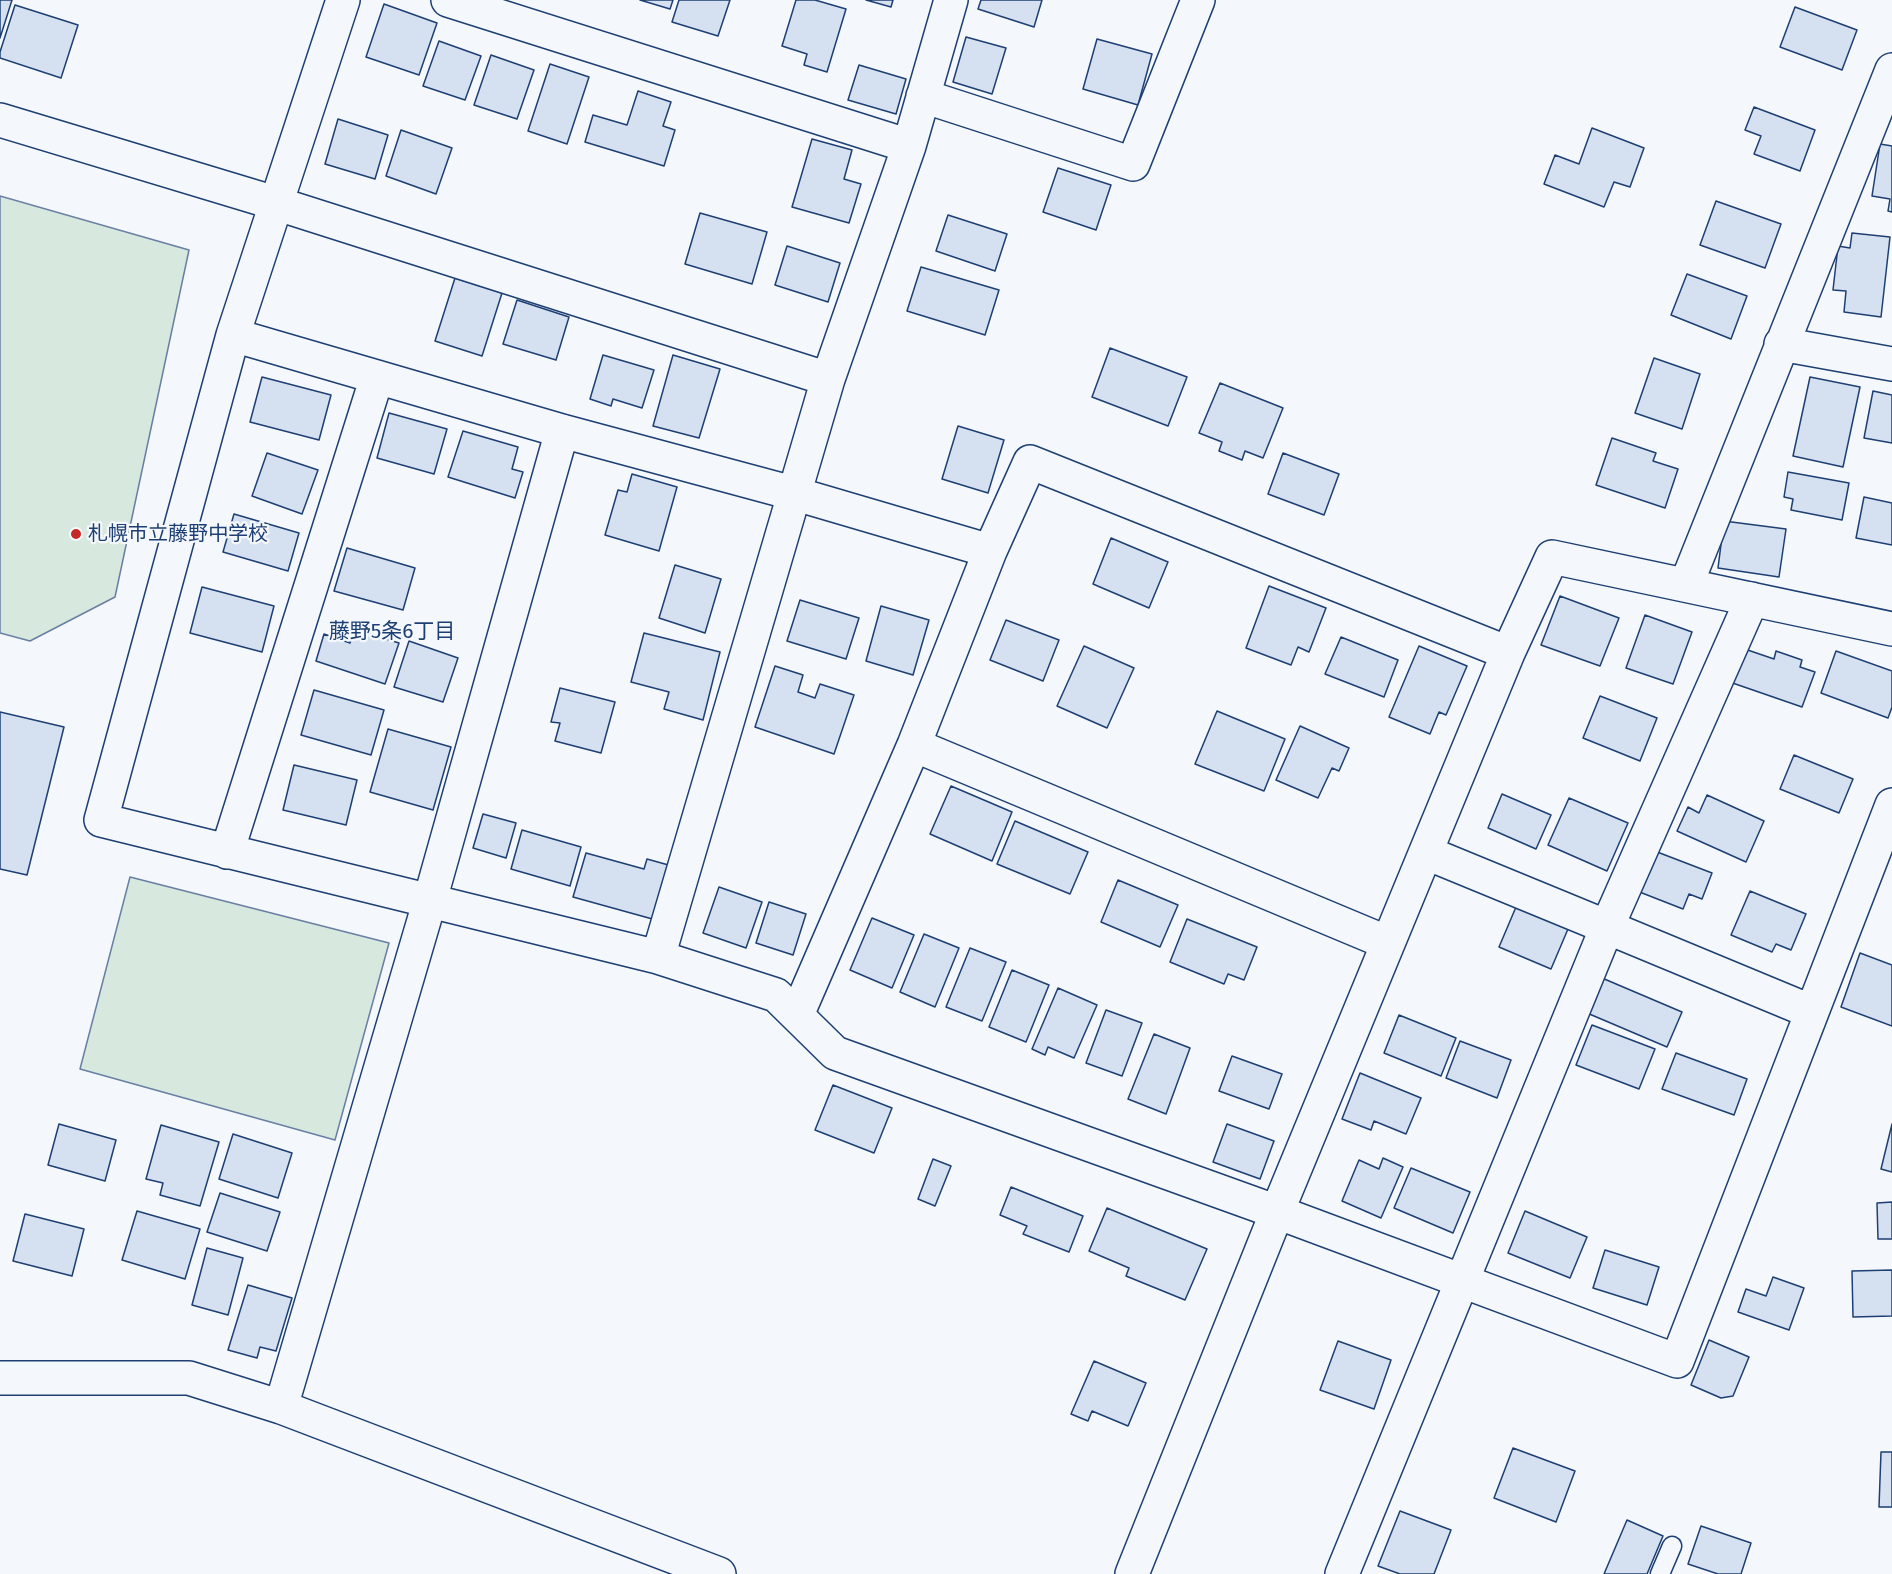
<!DOCTYPE html>
<meta charset="utf-8">
<style>
body{margin:0}
canvas{display:block;background:#f4f7fb}
</style>
<canvas width="1892" height="1574"></canvas>
<script>
const ctx = document.querySelector('canvas').getContext('2d');
ctx.lineJoin = 'round';
function fillPath(path, color) { ctx.fillStyle = color; ctx.fill(path, 'evenodd'); }
function stroke(path, color, width, dash) { ctx.strokeStyle = color; ctx.lineWidth = width; ctx.lineCap = dash ? 'butt' : 'round'; ctx.setLineDash(dash || []); ctx.stroke(path); }
function write(font, color, halo, rows, align = 'center') {
  ctx.font = font + ' "Fira Sans","Noto Sans JP",sans-serif'; ctx.lineWidth = 4.5; ctx.setLineDash([]); ctx.textBaseline = 'middle'; ctx.strokeStyle = halo; ctx.fillStyle = color; for (const [text, x, y, turn = 0] of rows) {
    ctx.save(); ctx.translate(x, y); ctx.rotate((+turn || 0) * Math.PI / 180); ctx.textAlign = isNaN(turn) ? turn : align; if (halo) ctx.strokeText(text, 0, 0); ctx.fillText(text, 0, 0); ctx.restore();
  }
}
const green = new Path2D(`
 M0 196 189 250 115 597 30 641 0 633Z
 M130 877 389 943 335 1140 80 1069Z`);
fillPath(green, '#d7e8df');
stroke(green, '#687fa3', 1.5);
const building = new Path2D(`
 M0 0H12L0 38Z
 M640 0H673L670 9Z
 M679 0H730L718 36 672 22Z
 M796 0H815L846 9 827 72 804 65 807 54 782 46Z
 M866 0H893L891 7Z
 M981 0H1042L1034 27 978 9Z
 M384 4 437 23 419 75 366 57Z
 M15 5 78 25 61 78 0 58V52Z
 M1795 7 1857 30 1842 70 1780 47Z
 M966 37 1006 48 992 94 953 82Z
 M1097 39 1152 54 1138 105 1083 89Z
 M439 41 481 56 465 100 423 86Z
 M491 55 534 70 517 119 474 105Z
 M550 64 589 77 567 144 528 131Z
 M859 65 906 79 896 114 848 100Z
 M638 91 671 102 663 126 675 130 664 166 585 142 593 115 627 125Z
 M1754 107 1815 130 1800 171 1754 154 1761 136 1745 130Z
 M338 119 388 135 375 179 325 164Z
 M1592 128 1644 148 1630 187 1614 182 1604 207 1544 184 1555 155 1579 164Z
 M401 130 452 148 436 194 386 176Z
 M812 139 852 150 844 179 861 184 849 223 792 207Z
 M1880 144 1892 146V212L1888 211 1890 199 1872 196Z
 M1058 168 1111 185 1096 230 1043 212Z
 M1716 201 1781 224 1765 268 1700 245Z
 M700 213 767 232 752 284 685 264Z
 M948 215 1007 234 995 271 936 251Z
 M1852 233 1890 237 1881 317 1844 312 1846 291 1833 290 1838 246 1850 248Z
 M787 246 840 263 828 302 775 285Z
 M921 267 999 290 985 335 907 311Z
 M1687 274 1747 296 1731 339 1671 315Z
 M455 278 502 293 482 356 435 341Z
 M517 300 569 317 556 360 503 344Z
 M1110 348 1187 377 1168 426 1092 397Z
 M603 355 654 370 642 408 613 399 611 406 590 399Z
 M673 355 720 369 699 438 653 426Z
 M1654 358 1700 374 1682 429 1635 413Z
 M262 377 331 395 319 440 250 422Z
 M1810 377 1860 387 1843 467 1793 456Z
 M1220 383 1283 408 1263 458 1245 451 1242 460 1219 451 1222 442 1199 433Z
 M1873 391 1892 395V443L1864 438Z
 M389 413 447 429 434 474 377 458Z
 M958 426 1004 440 988 493 942 479Z
 M463 431 518 447 512 469 523 472 515 498 448 477Z
 M1612 438 1656 453 1653 461 1678 469 1665 508 1596 485Z
 M267 453 318 470 302 514 252 496Z
 M1283 453 1339 474 1324 515 1268 494Z
 M1788 472 1849 483 1842 520 1791 510 1793 499 1784 497Z
 M632 474 677 487 659 551 605 535 618 490 627 492Z
 M1864 497 1892 503V545L1856 538Z
 M234 514 299 533 288 571 223 552Z
 M1724 521 1786 529 1779 577 1718 568Z
 M1111 538 1168 562 1149 608 1093 584Z
 M347 548 415 568 403 610 334 591Z
 M675 565 721 579 705 633 659 618Z
 M1269 586 1326 608 1309 652 1298 647 1291 665 1246 648Z
 M202 587 274 606 262 652 190 633Z
 M1560 596 1619 618 1600 666 1541 645Z
 M800 600 859 618 846 659 787 641Z
 M881 606 929 620 913 675 866 661Z
 M1645 615 1692 632 1673 684 1626 668Z
 M1006 620 1059 640 1043 681 990 660Z
 M354 629 399 643 385 684 316 661 324 634 350 643Z
 M644 633 720 652 703 720 664 709 669 692 631 682Z
 M1341 637 1398 660 1384 697 1325 674Z
 M409 641 458 658 443 702 394 687Z
 M1733 645 1774 659 1776 651 1802 660 1800 667 1815 672 1802 707 1721 679Z
 M1084 646 1134 668 1107 728 1057 706Z
 M1419 646 1467 666 1446 715 1439 712 1430 734 1389 717Z
 M1836 651 1892 671V707L1888 718 1821 693Z
 M775 666 803 675 798 692 815 698 820 684 854 695 834 754 755 727Z
 M560 688 615 702 601 753 555 741 560 723 551 722Z
 M314 690 384 710 371 755 301 735Z
 M1600 696 1657 718 1640 761 1583 738Z
 M1217 711 1285 739 1264 791 1195 764Z
 M0 712 64 727 27 875 0 869Z
 M1300 726 1349 748 1339 771 1332 768 1318 798 1276 780Z
 M388 729 451 747 433 810 370 792Z
 M1794 755 1853 779 1839 813 1780 789Z
 M294 765 357 780 346 825 283 810Z
 M951 786 1012 812 992 861 930 834Z
 M1502 794 1551 815 1536 849 1488 828Z
 M1707 795 1764 821 1746 862 1677 831 1688 807 1699 813Z
 M1569 798 1628 823 1607 871 1548 845Z
 M483 814 516 823 506 858 473 848Z
 M1015 821 1088 852 1070 894 997 864Z
 M522 830 581 847 570 886 511 869Z
 M1652 850 1712 873 1702 899 1689 894 1683 909 1637 891Z
 M586 853 644 869 647 859 672 866 656 920 573 897Z
 M1118 880 1178 905 1160 947 1101 922Z
 M719 887 762 902 746 948 703 933Z
 M1750 891 1806 914 1791 950 1776 944 1772 952 1731 935Z
 M769 902 806 914 793 955 756 943Z
 M1516 907 1568 929 1551 969 1499 947Z
 M872 918 914 935 892 988 850 970Z
 M1187 919 1257 947 1244 980 1228 974 1224 984 1170 962Z
 M924 934 959 948 935 1007 900 992Z
 M970 948 1006 962 982 1021 946 1007Z
 M1860 953 1892 965V1026L1841 1007Z
 M1012 970 1049 985 1026 1042 989 1027Z
 M1602 978 1682 1012 1667 1047 1587 1013Z
 M1058 988 1097 1005 1074 1058 1048 1047 1045 1055 1032 1049Z
 M1106 1010 1142 1023 1122 1076 1086 1063Z
 M1399 1015 1456 1038 1441 1076 1384 1053Z
 M1592 1025 1655 1049 1639 1089 1576 1065Z
 M1154 1034 1190 1048 1166 1114 1128 1099Z
 M1460 1041 1511 1060 1497 1098 1446 1078Z
 M1676 1053 1747 1079 1734 1115 1662 1089Z
 M1232 1056 1282 1074 1269 1109 1219 1091Z
 M1360 1073 1421 1098 1406 1134 1374 1121 1371 1130 1342 1119Z
 M833 1085 892 1108 874 1153 815 1130Z
 M59 1124 116 1140 105 1181 48 1165Z
 M1227 1124 1274 1141 1260 1179 1213 1162Z
 M1892 1124V1172L1881 1169Z
 M161 1125 219 1142 200 1206 160 1195 163 1183 146 1179Z
 M233 1134 292 1153 278 1198 219 1179Z
 M1383 1158 1403 1167 1381 1218 1342 1201 1359 1160 1379 1169Z
 M933 1159 951 1166 935 1206 918 1199Z
 M1411 1168 1470 1192 1453 1233 1394 1208Z
 M1011 1187 1083 1216 1069 1252 1023 1234 1027 1226 1000 1215Z
 M220 1193 280 1212 267 1251 207 1232Z
 M1892 1202V1239H1878L1877 1203Z
 M1107 1208 1207 1249 1185 1300 1126 1276 1129 1268 1089 1251Z
 M137 1211 200 1229 185 1279 122 1260Z
 M1525 1211 1587 1237 1570 1278 1508 1253Z
 M25 1214 84 1229 72 1276 13 1261Z
 M207 1248 243 1258 228 1315 192 1305Z
 M1605 1250 1659 1267 1647 1305 1593 1288Z
 M1892 1270V1316L1853 1317 1852 1271Z
 M1773 1277 1804 1288 1789 1330 1738 1312 1746 1289 1766 1296Z
 M248 1285 292 1298 276 1351 260 1347 257 1358 228 1350Z
 M1709 1340 1749 1357 1733 1396 1721 1398 1691 1385Z
 M1338 1341 1391 1360 1374 1409 1320 1390Z
 M1094 1361 1146 1383 1128 1426 1092 1411 1088 1421 1071 1414Z
 M1513 1448 1575 1471 1556 1522 1494 1498Z
 M1881 1452H1892V1507H1879Z
 M1400 1511 1451 1530 1434 1574H1400L1378 1566Z
 M1627 1520 1663 1536 1647 1574H1604Z
 M1701 1526 1751 1543 1741 1574H1718L1688 1564Z`);
fillPath(building, '#d5e0f0');
stroke(building, '#1d3f73', 1.5);
const lane = new Path2D(`
 M1660 1574 1672 1546`);
const street = new Path2D(`
 M343 0 233 335 101 820 658 957 776 995 835 1053 1277 1212 1677 1361 1892 805
 M448 0 909 146
 M923 96 1133 164 1198 0
 M0 120 275 203 828 379
 M233 335 562 431 796 494 990 551
 M1781 344 1892 364
 M1686 585 1892 70
 M914 745 1388 943
 M227 852 377 377
 M1427 853 1607 927 1812 1012
 M658 957 828 379 909 146 951 0
 M797 1015 914 745 990 551 1030 462 1508 653
 M0 1378H189L281 1407 719 1574
 M281 1407 430 900 562 431
 M1132 1574 1277 1212 1508 653 1552 557 1892 629
 M1342 1574 1607 927 1752 599`);
stroke(lane, '#1d3f73', 21);
stroke(street, '#1d3f73', 36);
stroke(lane, '#f4f7fb', 18);
stroke(street, '#f4f7fb', 33);
for (const [x, y, r, color] of [
 [76,534,6,"#c62828"]
]) { const dot = new Path2D(); dot.arc(x, y, r, 0, 2 * Math.PI); ctx.fillStyle = color; ctx.fill(dot); stroke(dot, '#f4f7fb', 2); }
write('20px', '#1d3f73', '#f4f7fb', [
 ["札幌市立藤野中学校",88,534]
], 'left');
write('21px', '#1d3f73', '#f4f7fb', [
 ["藤野5条6丁目",392,632]
]);
</script>
